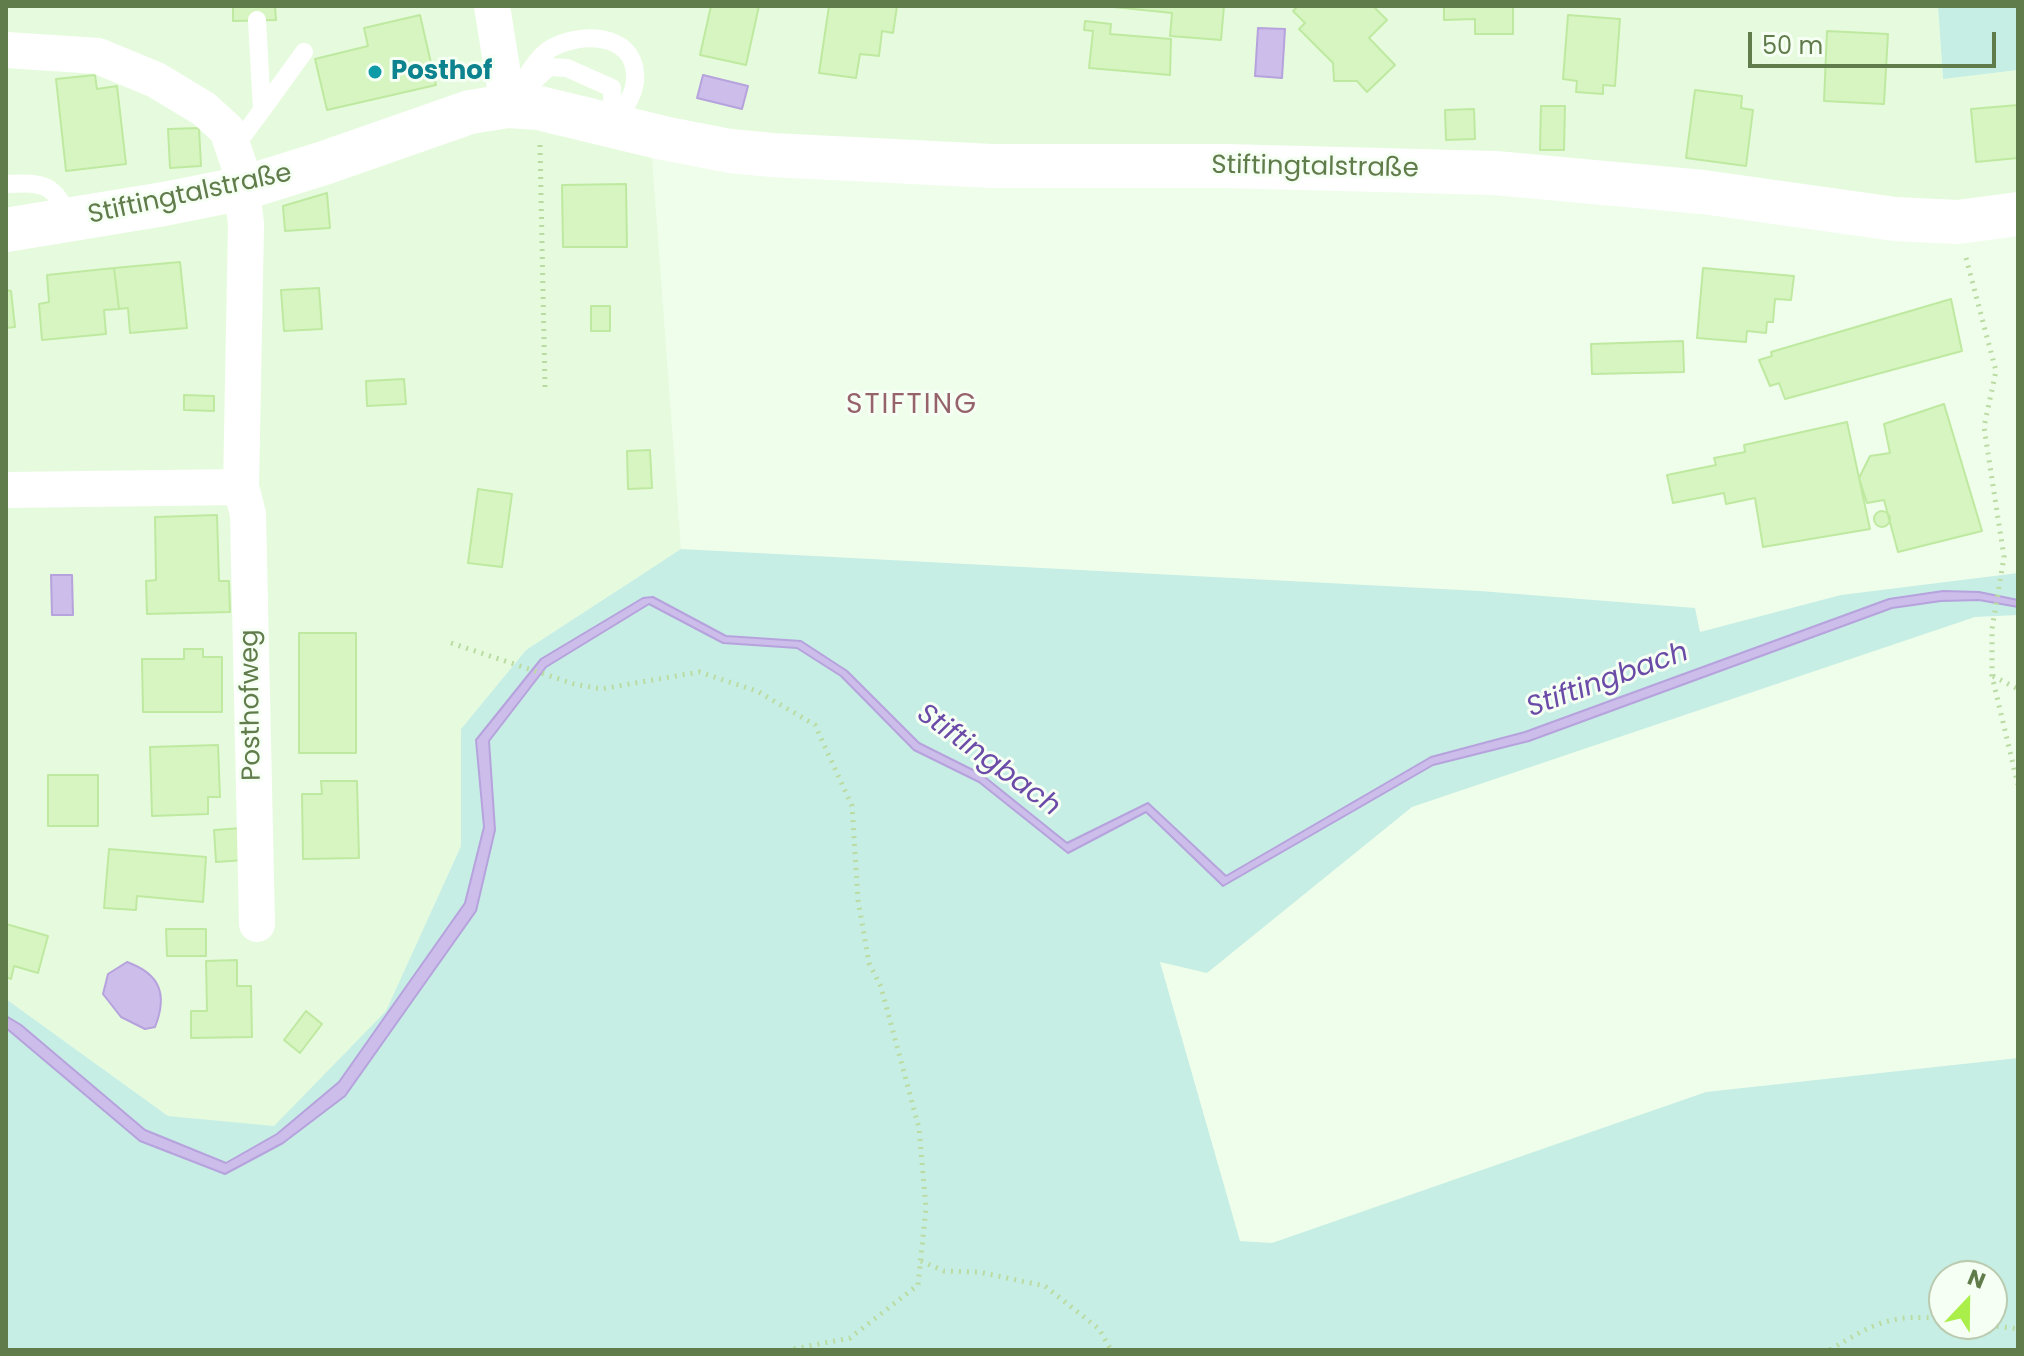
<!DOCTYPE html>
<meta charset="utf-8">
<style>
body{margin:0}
#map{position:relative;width:2024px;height:1356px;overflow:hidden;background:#effeeb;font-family:Poppins,sans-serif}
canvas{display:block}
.frame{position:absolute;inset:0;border:8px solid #617c4b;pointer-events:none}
.north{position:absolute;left:1928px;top:1260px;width:80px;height:80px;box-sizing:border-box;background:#f5fff3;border:2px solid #bacbb0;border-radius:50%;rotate:22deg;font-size:22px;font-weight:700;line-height:32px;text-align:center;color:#617c4b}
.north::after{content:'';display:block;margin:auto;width:28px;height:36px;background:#aaee4a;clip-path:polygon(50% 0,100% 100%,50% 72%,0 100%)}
.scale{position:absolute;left:1748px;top:32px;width:248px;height:36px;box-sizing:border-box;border:4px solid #617c4b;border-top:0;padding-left:10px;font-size:24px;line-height:28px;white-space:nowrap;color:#617c4b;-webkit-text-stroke:6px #f5fff3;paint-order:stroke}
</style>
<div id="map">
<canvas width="2024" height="1356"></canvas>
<div class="frame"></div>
<div class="north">N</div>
<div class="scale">50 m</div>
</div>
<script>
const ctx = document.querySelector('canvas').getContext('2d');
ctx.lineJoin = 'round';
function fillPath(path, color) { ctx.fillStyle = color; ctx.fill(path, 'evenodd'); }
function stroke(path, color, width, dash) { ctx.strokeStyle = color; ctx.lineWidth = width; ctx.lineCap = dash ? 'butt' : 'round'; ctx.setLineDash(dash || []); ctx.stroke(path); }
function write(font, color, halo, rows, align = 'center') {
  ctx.font = font + ' Poppins,sans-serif'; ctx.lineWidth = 6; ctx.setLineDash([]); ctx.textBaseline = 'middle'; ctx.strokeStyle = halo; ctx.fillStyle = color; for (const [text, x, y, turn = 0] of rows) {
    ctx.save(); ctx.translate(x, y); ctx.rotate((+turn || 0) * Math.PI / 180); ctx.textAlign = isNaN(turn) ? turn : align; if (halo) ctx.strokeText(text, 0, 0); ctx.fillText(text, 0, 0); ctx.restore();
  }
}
fillPath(new Path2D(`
 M6 6H1938L1943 78 2018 70V230L1510 194 652 158 681 549 526 650 461 729V846L386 1012 274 1127 168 1116 6 999Z`), '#e6fbde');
fillPath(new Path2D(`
 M1938 6H2018V70L1943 79Z
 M681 549 1480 591 1695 608 1700 632 1841 595 2018 573V600L1979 592 1943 591 1889 599 1525 732 1431 757 1226 876 1148 803 1067 844 981 774 919 743 847 671 801 641 726 636 654 597 541 659 477 740 484 827 465 903 339 1082 277 1134 226 1163 145 1130 21 1025 6 1016V999L168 1116 274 1126 386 1011 461 846V729L526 650Z
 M1979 600 2018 607V615L1975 617 1412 807 1207 973 1160 962 1240 1241 1272 1243 1706 1092 2018 1058V1350H6V1028L140 1141 225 1174 345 1096 476 911 495 830 489 741 546 667 650 604 723 643 797 648 841 676 914 750 979 782 1068 853 1146 812 1223 886 1433 765 1529 741 1892 608 1941 601ZM1944 1276H1992V1324H1944Z`), '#c7eee5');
const water = new Path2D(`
 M1258 28 1285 29 1282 78 1255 76Z
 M703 75 748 86 742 109 697 98Z
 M51 575H72L73 615H52Z
 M1943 591 1979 592 2018 600V607L1979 600 1941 601 1892 608 1529 741 1433 765 1223 886 1146 812 1068 853 979 782 914 750 841 676 797 648 723 643 649 604 546 667 489 741 495 830 476 911 345 1096 283 1143 225 1174 140 1141 6 1028V1016L21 1025 145 1130 226 1163 277 1134 339 1082 465 903 484 827 476 740 541 659 643 598 653 597 726 636 801 641 847 671 919 743 981 774 1067 843 1148 803 1226 876 1431 757 1525 732 1889 599Z
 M127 962C160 974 168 994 155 1027L145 1029 121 1017 103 994 108 974Z`);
fillPath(water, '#ccbdea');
stroke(water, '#b6a2dc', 2);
const building = new Path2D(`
 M233 6H275L276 20 233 21Z
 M711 6H759L746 65 700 55Z
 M829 6H897L893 33 882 31 879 56 860 54 856 78 819 73Z
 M1104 6H1224L1221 40 1170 36 1172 13Z
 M1298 6H1373L1387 20 1369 38 1395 65 1367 92 1357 81H1334L1333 63 1299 29 1305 23 1293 11Z
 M1444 6H1513V34H1475V19L1444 20Z
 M420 15 436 85 327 110 315 59 368 46 364 28Z
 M1568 15 1620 19 1615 86 1603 85V94L1576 92 1577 81 1563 79Z
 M1085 21 1111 24 1110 34 1171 39 1170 75 1089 68 1093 31 1084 30Z
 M1827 31 1888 34 1884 104 1824 101Z
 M95 75 97 89 117 86 126 164 66 171 56 79Z
 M1695 90 1742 96 1741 108 1753 110 1746 166 1686 158Z
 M2018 105V158L1976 162 1971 109Z
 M1541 106H1565L1564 150H1540Z
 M1474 109 1475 139 1446 140 1445 110Z
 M199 128 201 166 170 168 168 129Z
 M626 184 627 247H563L562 185Z
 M327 193 330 228 285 231 283 206Z
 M180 262 187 328 130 333 128 308 119 309 114 268Z
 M114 268 119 309 104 310 106 334 42 340 39 304 49 302 47 275Z
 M1703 268 1794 276 1791 300 1775 299 1773 322H1767L1766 333 1747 331 1746 342 1697 338Z
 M319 288 322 329 284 331 281 290Z
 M6 290 11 291 15 327 6 328Z
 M1951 299 1962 351 1785 399 1779 383 1770 386 1759 360 1772 356 1771 352Z
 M591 306H610V331H591Z
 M1683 341 1684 372 1592 374 1591 344Z
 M404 379 406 404 367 406 366 381Z
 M184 395 214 396V411L184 410Z
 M1944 404 1982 531 1898 552 1884 500 1867 503 1859 478 1870 456 1890 453 1884 424Z
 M1847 422 1870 529 1763 547 1755 498 1726 504 1724 493 1673 503 1667 475 1716 465 1714 458 1745 452 1744 445Z
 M650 450 652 488 628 489 627 451Z
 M478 489 512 494 502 567 468 563Z
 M1874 519a8 8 0 1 1 16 0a8 8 0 1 1-16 0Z
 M217 515 219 581H229L230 612 147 614 146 581 156 580 155 517Z
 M299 633H356V753H299Z
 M184 649H203V657H222V712H143L142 659H184Z
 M218 745 220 797H208V814L152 816 150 747Z
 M48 775H98V826H48Z
 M321 781H357L359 858 303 859 302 794H322Z
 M243 828 245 860 216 862 214 830Z
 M109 849 206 857 203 902 137 896 136 910 104 908Z
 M6 924 48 936 38 973 14 966 11 979 6 977Z
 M166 929H206V956H167Z
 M237 960V986H251L252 1037 191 1038V1011H207L206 961Z
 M306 1011 322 1024 300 1053 284 1040Z`);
fillPath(building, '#d6f5c0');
stroke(building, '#bfe9a0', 2);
stroke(new Path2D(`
 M540 145 545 388
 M1966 258 1996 371 1984 427 2004 557 1992 629V676L2018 785
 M451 643 574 684 601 689 699 672 757 691 815 725 852 806 858 900 869 963 881 987 919 1128 926 1208 918 1285 850 1338 788 1350
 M1993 676 2018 689
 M921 1261 944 1271 979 1272 1045 1286 1099 1329 1111 1350
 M1981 1324 2018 1329
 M1830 1350C1873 1324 1891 1313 1944 1319`), '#badba2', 5, [2, 6]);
stroke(new Path2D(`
 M534 81 549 67 567 68 612 88 613 125
 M509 104C519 89 535 58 550 49 578 32 633 32 635 74 637 93 623 110 613 125
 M262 110 304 52
 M234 148 262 110 257 20
 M6 184C46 182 53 184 71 220`), '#fff', 18);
stroke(new Path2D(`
 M492 6 508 106
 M6 50 98 56 156 80 204 109 227 130 239 165 246 224 241 487 248 514 257 924
 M6 490 241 487`), '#fff', 36);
stroke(new Path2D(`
 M6 230 164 204 244 188 324 163 470 112 508 106 539 108 663 138 730 151 772 155 993 166H1225L1495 173 1703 192 1895 219 1958 222 2018 214`), '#fff', 44);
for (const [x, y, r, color] of [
 [375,72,8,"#0f9aa8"]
]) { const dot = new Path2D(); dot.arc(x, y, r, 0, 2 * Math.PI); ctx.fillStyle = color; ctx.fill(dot); stroke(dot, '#f5fff3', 3); }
write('bold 26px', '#0d838f', '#f5fff3', [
 ["Posthof",391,72]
], 'left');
write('26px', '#617c4b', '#f5fff3', [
 ["Stiftingtalstraße",1315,168,1],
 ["Stiftingtalstraße",190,195,-12],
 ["Posthofweg",252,705,-91]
]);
ctx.letterSpacing = '2px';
write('28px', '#97636b', '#f5fff3', [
 ["STIFTING",912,406]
]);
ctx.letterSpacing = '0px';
write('italic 28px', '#6b4ba7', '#f5fff3', [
 ["Stiftingbach",1608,681,-20],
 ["Stiftingbach",988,761,36]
]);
</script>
